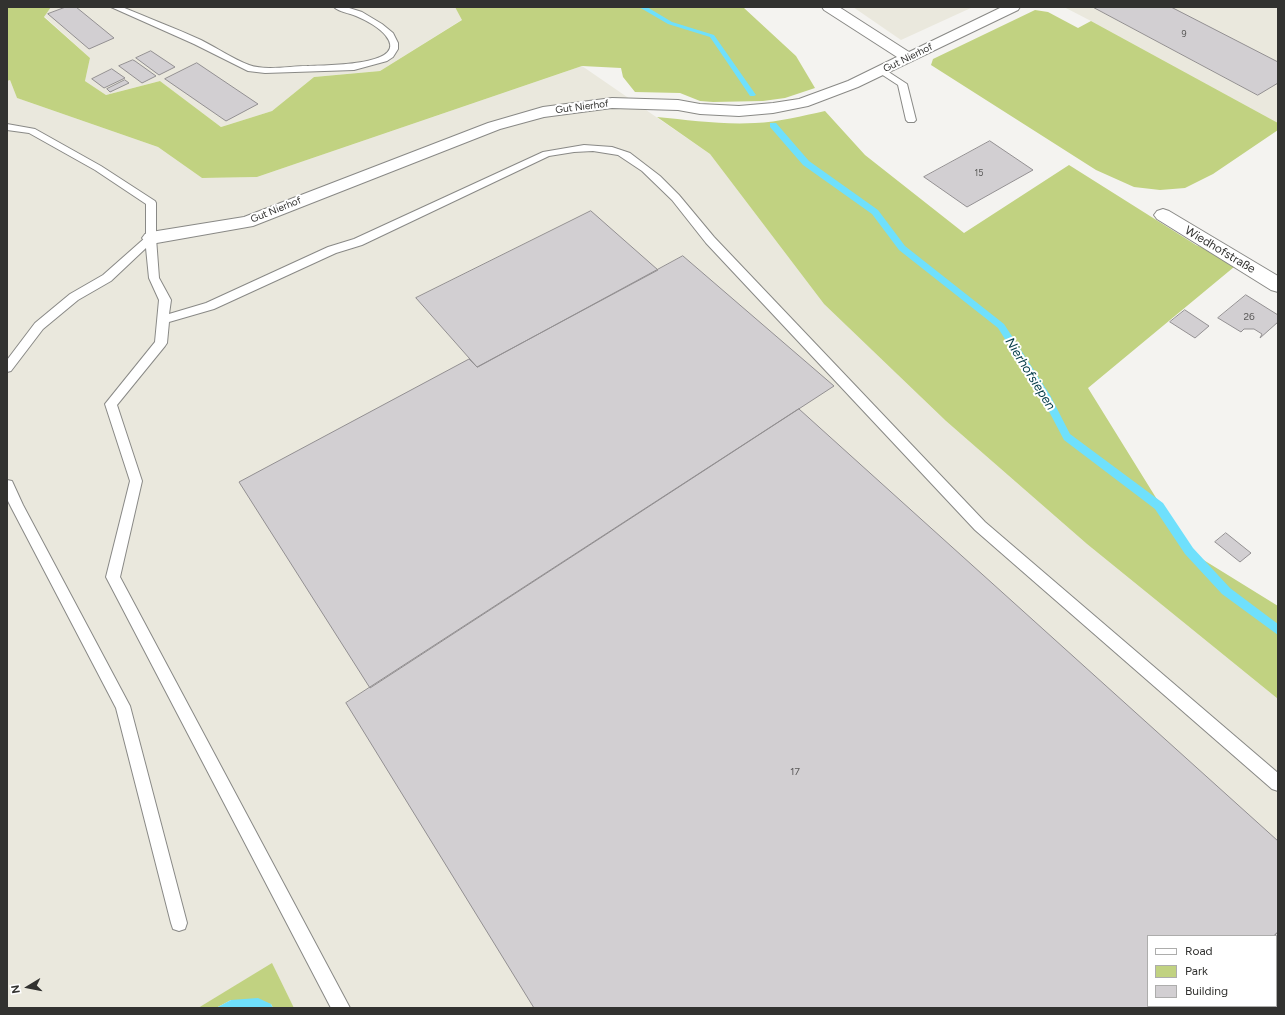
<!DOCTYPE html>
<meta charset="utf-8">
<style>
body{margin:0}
#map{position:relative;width:1285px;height:1015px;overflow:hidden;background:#f4f3f0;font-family:Figtree,sans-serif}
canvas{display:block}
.frame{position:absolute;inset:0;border:8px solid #323230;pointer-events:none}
.legend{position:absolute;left:1147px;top:935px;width:130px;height:72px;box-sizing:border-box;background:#fff;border:1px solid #adadac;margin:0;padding:5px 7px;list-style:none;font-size:12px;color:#323230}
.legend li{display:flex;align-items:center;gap:8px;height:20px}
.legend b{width:20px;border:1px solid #adadac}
.north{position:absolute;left:8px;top:967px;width:40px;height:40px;-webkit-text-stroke:3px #fff;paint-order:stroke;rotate:260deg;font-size:11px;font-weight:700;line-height:16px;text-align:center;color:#323230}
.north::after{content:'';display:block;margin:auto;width:14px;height:18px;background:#323230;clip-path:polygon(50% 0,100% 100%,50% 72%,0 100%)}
</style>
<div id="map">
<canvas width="1285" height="1015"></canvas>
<div class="frame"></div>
<ul class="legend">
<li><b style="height:5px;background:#fff"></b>Road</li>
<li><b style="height:11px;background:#c1d281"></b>Park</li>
<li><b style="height:11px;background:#d2cfd2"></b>Building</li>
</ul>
<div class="north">N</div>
</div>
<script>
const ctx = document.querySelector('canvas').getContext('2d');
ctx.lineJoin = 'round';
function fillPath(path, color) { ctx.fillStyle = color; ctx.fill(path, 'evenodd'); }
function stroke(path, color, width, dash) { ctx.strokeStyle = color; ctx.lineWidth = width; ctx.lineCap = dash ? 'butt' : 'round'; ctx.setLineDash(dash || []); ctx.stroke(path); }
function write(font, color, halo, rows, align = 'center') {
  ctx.font = font + ' Figtree,sans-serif'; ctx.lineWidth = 4; ctx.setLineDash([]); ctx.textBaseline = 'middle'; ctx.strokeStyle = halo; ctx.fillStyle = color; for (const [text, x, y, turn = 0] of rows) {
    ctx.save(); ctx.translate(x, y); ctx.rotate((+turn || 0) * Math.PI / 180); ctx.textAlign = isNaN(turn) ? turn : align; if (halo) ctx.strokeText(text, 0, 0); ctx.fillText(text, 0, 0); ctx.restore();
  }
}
fillPath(new Path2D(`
 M51 7H455L463 19 380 71 314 77 272 111 221 127 160 81 106 95 85 81 90 58 44 16Z
 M853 7H973L901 40Z
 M1064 7H1278V123L1091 21Z
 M582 66 710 154 824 304 946 421 1087 544 1278 699V1008H294L272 964 198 1008H7V81L10 80 17 98 158 147 202 178 257 177ZM1148 936H1276V1006H1148Z`), '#eae8dd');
fillPath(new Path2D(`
 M7 7H51L44 17 90 58 85 81 106 95 160 81 221 127 272 111 314 77 380 71 462 20 455 7H745L744 8 796 56 815 88 785 98 763 101 713 102 700 101 680 93 635 92 623 77 621 68 582 66 257 177 202 178 158 147 17 98 10 80 7 81Z
 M1035 10 1048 12 1078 28 1091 21 1278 123V130L1213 174 1185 188 1160 190 1134 187 1096 170 931 65 933 59Z
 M825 111 865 155 964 233 1069 165 1196 245 1203 248 1234 267 1088 388 1189 551 1278 606V699L1087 544 946 421 824 304 710 154 657 117C689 120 723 125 755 123 779 122 802 116 825 111Z
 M272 963 294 1008H273L271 1004 231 1000 216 1008H198Z`), '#c1d281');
fillPath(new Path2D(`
 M258 998 271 1004 273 1008H216L231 1000Z`), '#6fe0fc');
fillPath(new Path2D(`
 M639 7H647L672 22 714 35 756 95 754 96H750L710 37 668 24Z
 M770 123H776L809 161 878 210 905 246 1004 324 1050 395 1070 434 1163 503 1193 548 1230 588 1278 624V635L1222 594 1185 554 1155 509 1064 440 1043 400 998 328 899 250 872 214 803 165 770 127Z`), '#6fe0fc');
const building = new Path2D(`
 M66 7H76L114 38 89 49 48 14Z
 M1093 7H1171L1278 62V83L1258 95Z
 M151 51 175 67 159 75 136 58Z
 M133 60 135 61 156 76 142 83 119 66Z
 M197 63 258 104 226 121 165 79Z
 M112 69 125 78 104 88 92 79Z
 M125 80 129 83 110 92 107 89Z
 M990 141 1033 170 967 207 924 177Z
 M591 211 658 270 477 367 416 298Z
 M683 256 834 386 370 688 239 482 469 359 477 367Z
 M1246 295 1278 315V322L1260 338 1262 334 1254 329H1244L1241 332 1218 318Z
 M1185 310 1209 326 1195 338 1170 322Z
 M799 409 1278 841V932L1274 936H1148V1006H1216L1214 1008H534L346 703Z
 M1226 533 1251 553 1240 562 1215 542Z
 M1278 932V1008H1214L1216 1006H1276V936H1274Z`);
fillPath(building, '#d2cfd2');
stroke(building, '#939092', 1);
const lane = new Path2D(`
 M111 7H122C148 18 175 28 201 40 217 48 233 59 249 65 265 71 291 66 307 66 319 65 411 67 386 36 380 28 366 20 356 16 349 13 339 12 334 7H346L362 12 382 24 393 33 398 43V49L393 57 387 61 354 70 265 73 248 71 194 44Z
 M881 67 907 84 916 120 914 122H908L906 120 898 85 878 72 877 70 878 68Z
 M7 124 35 129 101 166 155 201 156 203V238L159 278 171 300 169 314 206 303 328 247 354 239 543 152 584 145 612 147 630 153 660 176 679 195 714 237 985 522 1278 773V791L1272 789 975 530 706 243 672 200 642 171 618 155 593 151 574 152 549 156 362 245 336 253 214 309 169 322 167 343 165 346 117 405 142 481 120 577 350 1008H331L106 577 130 481 105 404 155 342 159 300 149 278 146 248 111 281 78 300 43 329 11 371 7 372V360L35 323 70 294 103 275 146 237V204L95 170 29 133 7 130Z
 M7 480 12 481 23 505 130 706 187 923 185 929 179 931 173 929 171 923 116 708 11 507 7 499Z`);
const street = new Path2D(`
 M822 7H839L909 52 1002 7H1020L1018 10 858 87 808 106 773 113 739 116 700 114 678 110 612 108 544 117 500 129 253 226 151 244 145 242 142 238 145 234 151 232 244 217 488 123 543 107 612 98 678 100 700 104 739 106 773 103 799 99 848 81 897 57 824 10Z
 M1163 209 1169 211 1278 276V292L1271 290 1157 219 1154 215 1157 211Z`);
stroke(lane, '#898986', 2);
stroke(street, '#898986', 2);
fillPath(lane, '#fff');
fillPath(street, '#fff');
write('9px', '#5a5958', null, [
 ["9",1184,34],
 ["15",979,173]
]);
write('10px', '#323230', '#fff', [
 ["Gut Nierhof",908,58,-26],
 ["Gut Nierhof",582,107,-7],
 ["Gut Nierhof",276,210,-22]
]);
write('10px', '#5a5958', null, [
 ["26",1249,317],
 ["17",795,772]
]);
write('12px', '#323230', '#fff', [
 ["Wiedhofstraße",1220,250,31]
]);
write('italic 13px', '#053c48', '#fff', [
 ["Nierhofsiepen",1030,374,58]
]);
</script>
